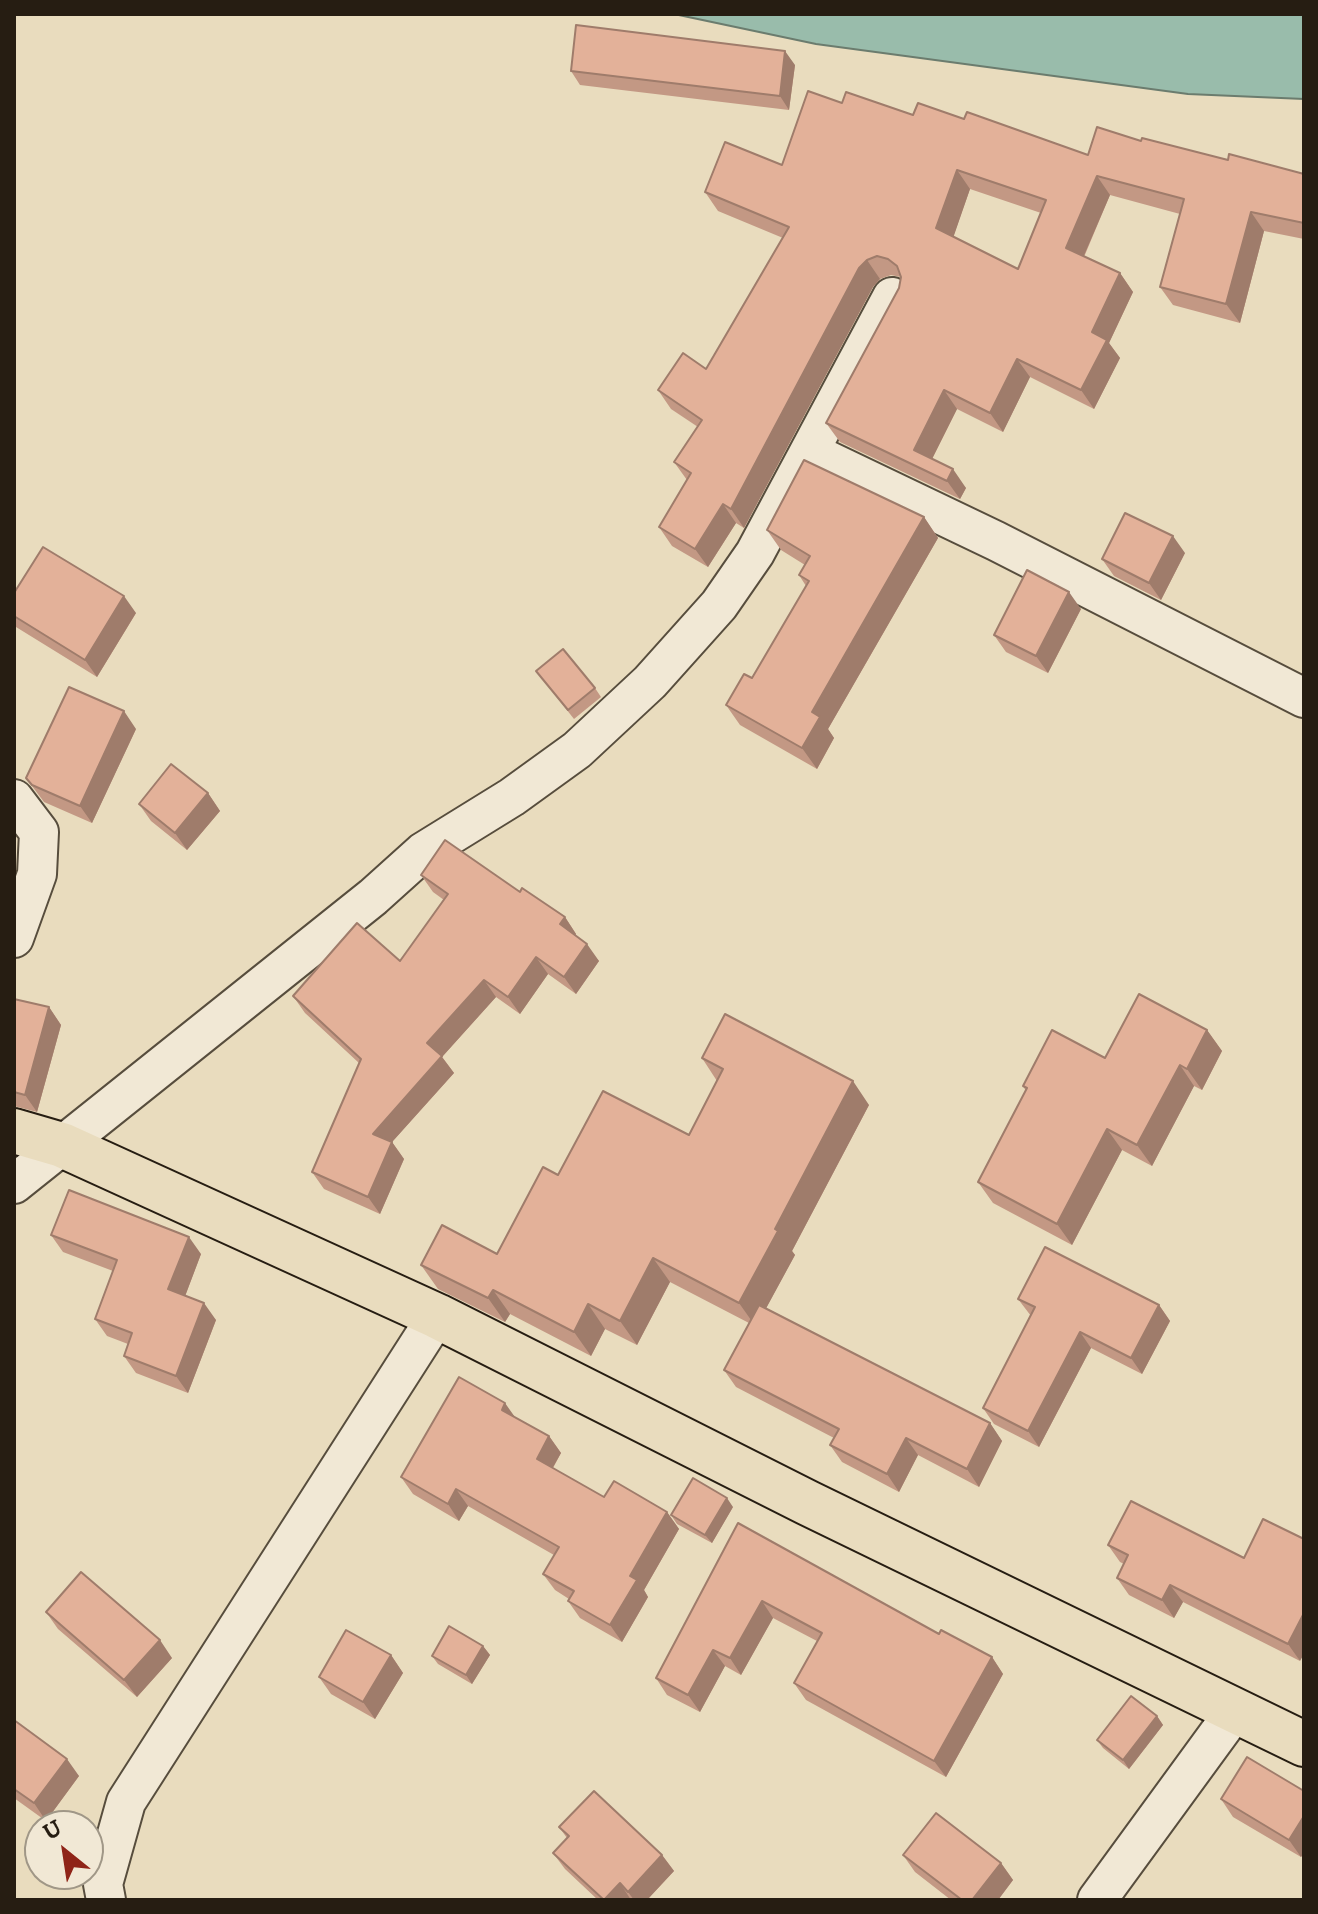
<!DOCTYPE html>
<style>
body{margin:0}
#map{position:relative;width:1318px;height:1914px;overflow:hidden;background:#e9dcbe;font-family:"IM FELL DW Pica",serif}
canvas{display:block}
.frame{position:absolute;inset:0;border:16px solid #261d12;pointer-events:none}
.north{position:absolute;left:24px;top:1810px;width:80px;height:80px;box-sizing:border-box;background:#f1e8d5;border:2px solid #a09787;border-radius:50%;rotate:330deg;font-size:22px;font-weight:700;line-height:32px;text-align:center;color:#261d12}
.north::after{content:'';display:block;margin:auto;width:28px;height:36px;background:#8f2418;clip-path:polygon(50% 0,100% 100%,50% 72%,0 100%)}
</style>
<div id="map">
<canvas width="1318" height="1914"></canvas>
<div class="frame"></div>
<div class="north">U</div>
</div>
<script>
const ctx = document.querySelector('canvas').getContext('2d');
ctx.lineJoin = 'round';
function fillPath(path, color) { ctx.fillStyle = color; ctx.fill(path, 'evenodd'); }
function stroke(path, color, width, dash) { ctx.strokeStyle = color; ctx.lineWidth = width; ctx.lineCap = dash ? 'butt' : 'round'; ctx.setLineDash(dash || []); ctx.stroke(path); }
const water = new Path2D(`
 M674 14H1304V99L1188 94 816 44Z`);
fillPath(water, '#99bcab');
stroke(water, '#6b7c6e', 2);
const street = new Path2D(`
 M810 452 996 541 1304 698
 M14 799 39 832 37 874 14 938
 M14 1184 373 897 423 852 512 797 577 750 650 682 719 605 755 553 892 297
 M106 1900 103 1884 126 1802 437 1316
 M1097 1900 1235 1711`);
const highway = new Path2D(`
 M14 1131 62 1145 437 1316 808 1503 1304 1744`);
stroke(street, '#574d3d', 42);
stroke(highway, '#261d12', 48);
stroke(street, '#f1e8d5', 38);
stroke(highway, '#e9dcbe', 44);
fillPath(new Path2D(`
 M795 65 789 110 580 85 571 71Z
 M842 103 913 115 964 119 1088 155 1141 141 1228 160 1304 174V239L1264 231 1240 323 1173 305 1160 287 1180 214 1110 195 1084 257 1120 273 1133 292 1109 343 1120 358 1094 409 1030 377 1003 432 957 409 932 459 966 488 960 499 840 442 826 423 899 288 901 277 891 275 880 279 873 287 744 528 736 523 708 567 672 546 659 527 687 480 674 462 698 427 671 409 658 390 706 369 783 238 718 211 705 192 782 165ZM970 189 1041 213 1018 269 953 237Z
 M924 517 938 538 828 729 834 738 817 769 740 725 726 705 752 678 806 586 799 575 805 565 781 550 767 530Z
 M1185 553 1161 600 1114 576 1102 559Z
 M14 593 136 613 97 677 16 627 14 625Z
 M1081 609 1048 673 1006 652 994 635Z
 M536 671 595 688 601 697 574 719Z
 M136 729 92 823 44 802 26 778Z
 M208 793 220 811 187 850 151 821 139 804Z
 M421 875 520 892 565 917 576 934 575 936 599 961 576 994 548 974 520 1014 496 997 442 1057 454 1073 392 1142 404 1159 380 1214 324 1189 312 1172 359 1063 305 1013 293 996 400 961 444 900 433 892Z
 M14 999 49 1007 61 1025 37 1112 14 1106Z
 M1207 1030 1222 1051 1202 1090 1194 1086 1152 1166 1122 1150 1072 1245 993 1203 978 1182 1026 1091 1023 1086 1105 1058Z
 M702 1058 869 1105 792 1251 795 1255 766 1308 990 1423 1002 1441 979 1487 918 1455 899 1492 842 1462 830 1445 834 1438 736 1387 724 1370 749 1323 670 1282 637 1345 605 1329 591 1356 510 1314 505 1322 438 1289 421 1265 497 1254 558 1175 689 1135 717 1081Z
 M51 1235 201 1254 185 1296 216 1320 188 1393 136 1373 124 1356 128 1344 107 1336 95 1319 113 1271 63 1252Z
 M1018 1299 1159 1305 1170 1321 1142 1374 1091 1348 1039 1447 994 1424 983 1408 1031 1316Z
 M515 1418 549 1436 561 1453 553 1468 604 1497 667 1512 679 1529 644 1590 648 1597 622 1642 580 1618 568 1601 569 1599 555 1590 543 1574 554 1555 468 1506 459 1521 413 1494 401 1477Z
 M733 1507 712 1543 677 1524 671 1515Z
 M738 1523 939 1634 992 1657 1003 1674 946 1777 806 1700 794 1683 817 1641 773 1618 741 1675 725 1666 700 1712 667 1695 656 1678Z
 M1108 1545 1244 1558 1300 1661 1183 1602 1174 1618 1129 1595 1117 1578 1124 1564 1120 1562Z
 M46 1612 172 1658 137 1697 58 1629Z
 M483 1646 490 1655 472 1684 438 1664 432 1656Z
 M391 1655 403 1673 375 1719 331 1694 319 1677Z
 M1157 1716 1163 1725 1129 1769 1103 1748 1097 1740Z
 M14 1720 79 1776 46 1821 14 1798Z
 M1304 1791V1853L1301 1857 1233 1817 1221 1799Z
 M559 1827 662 1855 674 1871 647 1900H598L565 1869 553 1853 567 1838Z
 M903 1855 1001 1863 1013 1880 998 1900H951L915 1872Z`), '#c39884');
fillPath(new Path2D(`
 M785 51 795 65 789 110 780 96Z
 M957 170 970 189 950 247 936 228Z
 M1097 176 1110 195 1079 267 1066 248Z
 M1251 212 1264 231 1240 323 1226 304Z
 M867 260 880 279 873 287 744 528 731 509 859 268Z
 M1120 273 1133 292 1109 343 1120 358 1094 409 1081 390 1092 332Z
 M1017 359 1030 377 1003 432 990 413Z
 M944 390 957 409 927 469 914 450Z
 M953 469 966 488 960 499 947 481Z
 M723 504 736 523 708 567 695 549Z
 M924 517 938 538 828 729 834 738 817 769 802 748 812 712Z
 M1173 536 1185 553 1161 600 1149 583Z
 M1069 592 1081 609 1048 673 1036 656Z
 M124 596 136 613 97 677 85 660Z
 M124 711 136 729 92 823 80 806Z
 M208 793 220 811 187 850 175 833Z
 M565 917 576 934 571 941 560 924Z
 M587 944 599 961 576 994 564 977Z
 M536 957 548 974 520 1014 508 997Z
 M484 980 496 997 442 1057 454 1073 384 1151 373 1134 427 1043Z
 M49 1007 61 1025 37 1112 25 1095Z
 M1207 1030 1222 1051 1202 1090 1187 1069Z
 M1180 1065 1194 1086 1152 1166 1137 1145Z
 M853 1081 869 1105 792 1251 795 1255 756 1327 739 1303 775 1229Z
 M1107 1129 1122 1150 1072 1245 1057 1224Z
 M392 1142 404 1159 380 1214 368 1197Z
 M189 1237 201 1254 181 1307 168 1289Z
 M653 1258 670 1282 637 1345 620 1321Z
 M493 1290 510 1314 505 1322 488 1298Z
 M204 1303 216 1320 188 1393 176 1376Z
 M588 1304 605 1329 591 1356 574 1332Z
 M1159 1305 1170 1321 1142 1374 1131 1358Z
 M1080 1332 1091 1348 1039 1447 1028 1431Z
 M505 1403 517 1420 502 1410Z
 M990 1423 1002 1441 979 1487 967 1469Z
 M549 1436 561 1453 548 1476 537 1459Z
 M906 1438 918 1455 899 1492 887 1474Z
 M456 1489 468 1506 459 1521 448 1504Z
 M727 1498 733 1507 712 1543 705 1535Z
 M667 1512 679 1529 644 1590 648 1597 622 1642 610 1625 630 1576Z
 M1170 1585 1183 1602 1174 1618 1162 1600Z
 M762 1601 773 1618 741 1675 730 1658Z
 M1304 1613V1654L1300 1661 1288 1644Z
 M160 1640 172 1658 137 1697 124 1680Z
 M483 1646 490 1655 472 1684 466 1675Z
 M713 1650 725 1666 700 1712 688 1695Z
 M391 1655 403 1673 375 1719 363 1702Z
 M992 1657 1003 1674 946 1777 934 1761Z
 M1157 1716 1163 1725 1129 1769 1123 1760Z
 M67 1759 79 1776 46 1821 34 1803Z
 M1304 1816V1853L1301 1857 1289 1840Z
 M662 1855 674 1871 647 1900H634L628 1892Z
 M1001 1863 1013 1880 998 1900H972Z
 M620 1883 631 1900H604Z`), '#9f7c6b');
const building = new Path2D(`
 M576 25 785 51 780 96 571 71Z
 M808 91 842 103 846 92 913 115 918 103 964 119 967 112 1088 155 1097 127 1141 141 1142 138 1228 160 1229 154 1304 174V223L1251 212 1226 304 1160 287 1184 199 1097 176 1066 248 1120 273 1092 332 1107 340 1081 390 1017 359 990 413 944 390 914 450 953 469 947 481 826 423 899 288 901 277 897 266 888 259 877 256 867 260 859 268 731 509 723 504 695 549 659 527 691 473 674 462 702 420 658 390 683 353 706 369 789 227 705 192 725 142 782 165ZM957 170 1046 200 1018 269 936 228Z
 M804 460 924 517 812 712 820 717 802 748 726 705 744 674 752 678 809 581 799 575 810 556 767 530Z
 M1125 513 1173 536 1149 583 1102 559Z
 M43 547 124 596 85 660 14 616V593Z
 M1027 570 1069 592 1036 656 994 635Z
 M563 649 595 688 568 710 536 671Z
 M69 687 124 711 80 806 32 785 26 778Z
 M171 764 208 793 175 833 139 804Z
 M445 840 520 892 522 888 565 917 560 924 587 944 564 977 536 957 508 997 484 980 427 1043 442 1056 373 1134 392 1142 368 1197 312 1172 361 1059 293 996 357 923 400 961 448 894 421 875Z
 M1139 994 1207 1030 1187 1069 1180 1065 1137 1145 1107 1129 1057 1224 978 1182 1027 1088 1023 1086 1052 1030 1105 1058Z
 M14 999 49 1007 25 1095 14 1092Z
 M725 1014 853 1081 775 1229 778 1231 739 1303 653 1258 620 1321 588 1304 574 1332 493 1290 488 1298 421 1265 442 1225 497 1254 543 1167 558 1175 603 1091 689 1135 723 1069 702 1058Z
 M69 1190 189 1237 168 1289 204 1303 176 1376 124 1356 132 1333 95 1319 117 1260 51 1235Z
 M1045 1247 1159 1305 1131 1358 1080 1332 1028 1431 983 1408 1035 1307 1018 1299Z
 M759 1305 990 1423 967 1469 906 1438 887 1474 830 1445 839 1429 724 1370Z
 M459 1377 505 1403 502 1410 549 1436 537 1459 604 1497 614 1481 667 1512 630 1576 637 1580 610 1625 568 1601 574 1591 543 1574 559 1547 456 1489 448 1504 401 1477Z
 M693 1478 727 1498 705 1535 671 1515Z
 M1131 1501 1244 1558 1263 1519 1304 1539V1613L1288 1644 1170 1585 1162 1600 1117 1578 1128 1555 1108 1545Z
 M738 1523 939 1634 941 1630 992 1657 934 1761 794 1683 822 1633 762 1601 730 1658 713 1650 688 1695 656 1678Z
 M81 1572 160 1640 124 1680 46 1612Z
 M449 1626 483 1646 466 1675 432 1656Z
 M346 1630 391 1655 363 1702 319 1677Z
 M1131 1696 1157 1716 1123 1760 1097 1740Z
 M14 1720 67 1759 34 1803 14 1789Z
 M1247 1757 1304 1791V1816L1289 1840 1221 1799Z
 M594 1791 662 1855 628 1892 620 1883 604 1900 553 1853 569 1836 559 1827Z
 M936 1813 1001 1863 972 1900H962L903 1855Z`);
fillPath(building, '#e3b199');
stroke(building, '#9f7c6b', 2);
</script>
